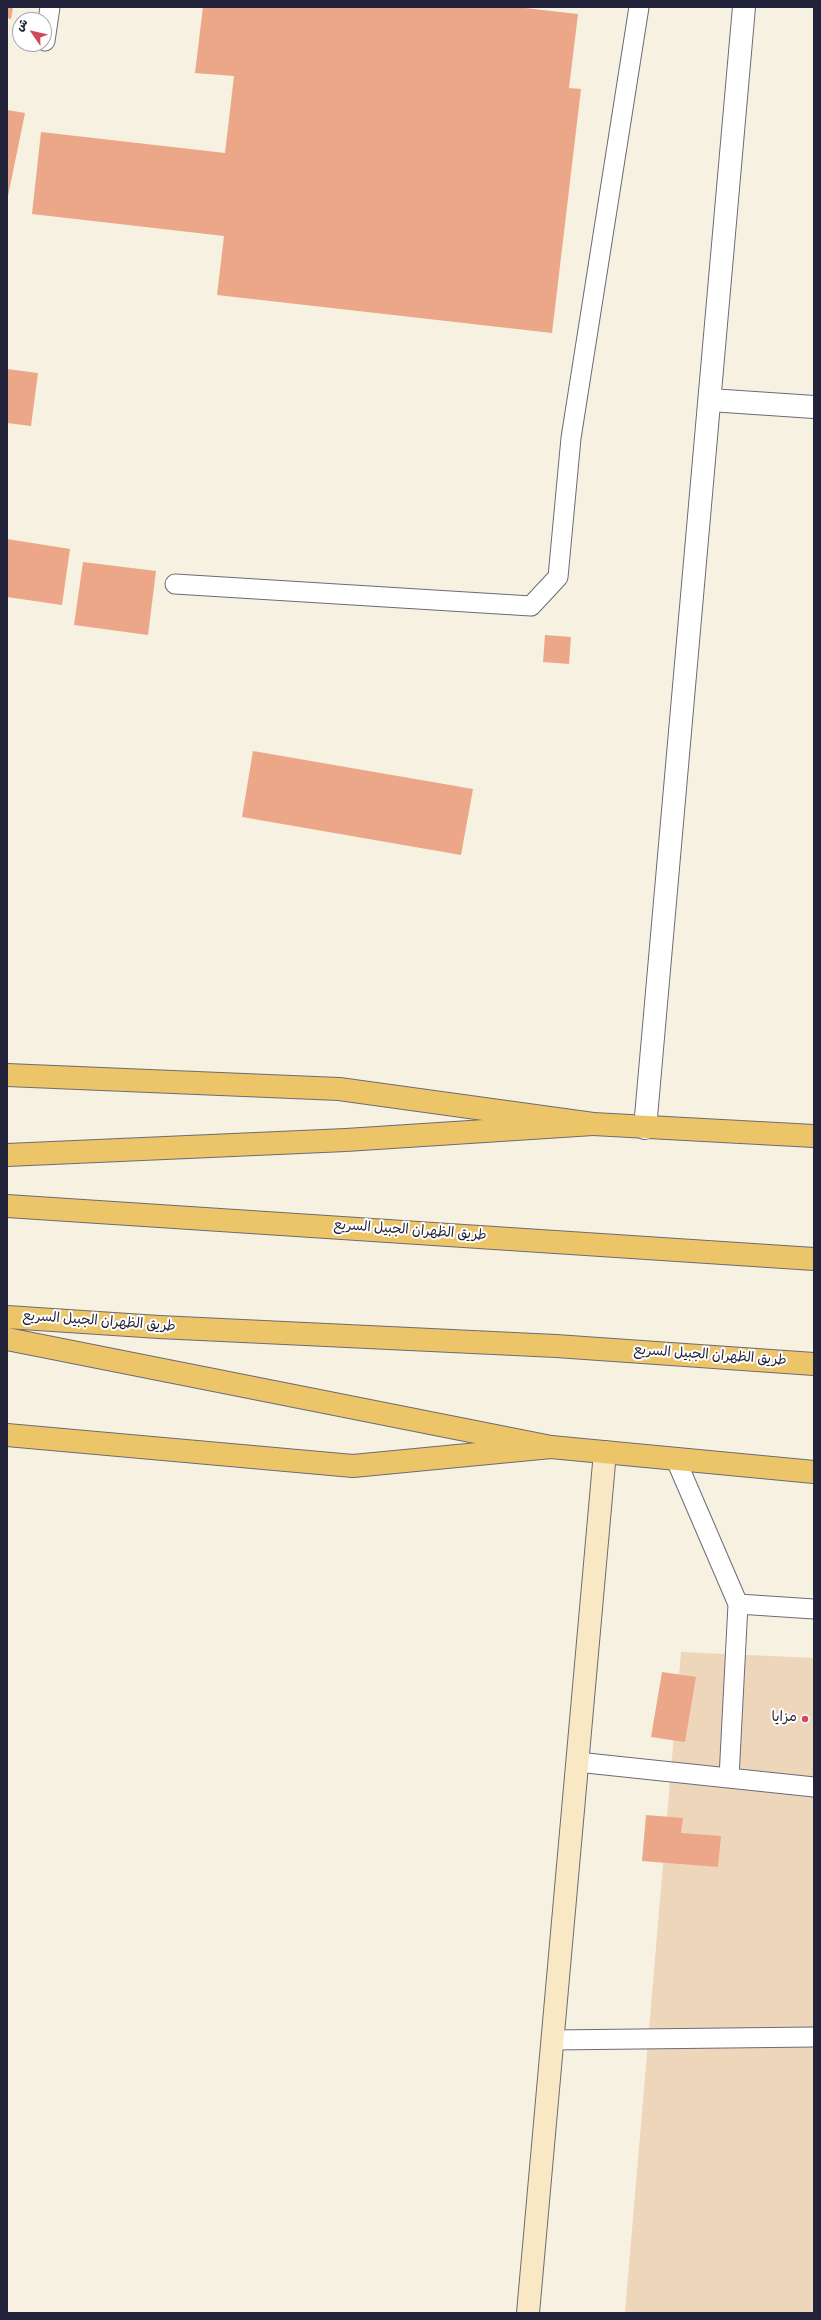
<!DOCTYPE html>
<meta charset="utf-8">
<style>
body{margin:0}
#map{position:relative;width:821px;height:2320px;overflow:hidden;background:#f7f1e1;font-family:Dekko,"Playpen Sans Arabic",sans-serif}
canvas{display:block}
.frame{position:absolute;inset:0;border:8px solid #22223b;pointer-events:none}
.north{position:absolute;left:12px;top:12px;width:40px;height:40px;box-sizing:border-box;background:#fff;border:1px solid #a7a7b1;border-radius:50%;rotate:304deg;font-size:11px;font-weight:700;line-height:16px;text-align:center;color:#22223b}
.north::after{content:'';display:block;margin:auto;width:14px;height:18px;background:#d1495b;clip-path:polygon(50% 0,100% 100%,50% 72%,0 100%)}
</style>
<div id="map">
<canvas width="821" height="2320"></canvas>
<div class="frame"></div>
<div class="north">ش</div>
</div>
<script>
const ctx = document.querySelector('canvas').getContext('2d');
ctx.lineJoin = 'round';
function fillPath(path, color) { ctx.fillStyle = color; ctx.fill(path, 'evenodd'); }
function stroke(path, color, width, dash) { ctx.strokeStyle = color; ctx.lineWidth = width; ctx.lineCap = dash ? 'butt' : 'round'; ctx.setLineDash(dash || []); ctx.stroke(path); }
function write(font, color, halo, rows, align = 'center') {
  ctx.font = font + ' Dekko,"Playpen Sans Arabic",sans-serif'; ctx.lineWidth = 4; ctx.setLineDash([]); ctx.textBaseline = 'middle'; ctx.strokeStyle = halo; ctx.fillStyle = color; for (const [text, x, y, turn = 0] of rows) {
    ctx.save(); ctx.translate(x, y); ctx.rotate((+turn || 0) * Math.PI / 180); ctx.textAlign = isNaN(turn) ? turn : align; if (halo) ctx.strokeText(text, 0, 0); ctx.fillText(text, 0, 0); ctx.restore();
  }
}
fillPath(new Path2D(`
 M681 1652 814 1658V2313H625Z`), '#eed6bb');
fillPath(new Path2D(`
 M7 7H13L11 19 7 18Z
 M203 7H516L578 14 569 88 581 89 552 333 217 295 224 236 32 214 41 132 225 153 234 76 195 73Z
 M7 110 25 113 8 196H7Z
 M7 369 38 373 31 426 7 423Z
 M7 539 70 549 62 605 7 597Z
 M83 562 156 571 148 635 74 625Z
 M545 635 571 637 569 664 543 662Z
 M253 751 473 789 461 855 242 817Z
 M662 1672 696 1677 685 1742 651 1737Z
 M646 1815 683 1818 681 1833 721 1836 718 1867 642 1861Z`), '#eba788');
const lane = new Path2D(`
 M45 41 50 7
 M175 584 531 606 558 577 571 438 639 7
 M676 1460 738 1604 814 1609
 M577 1762 814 1787
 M729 1778 738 1604
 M552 2040 814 2037`);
const street = new Path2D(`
 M710 400 814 407
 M645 1128 744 7`);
const secondary = new Path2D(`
 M528 2313 605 1452`);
const primary = new Path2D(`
 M7 1075 339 1089 593 1124 814 1136
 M7 1435 353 1466 551 1447 814 1472`);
const highway = new Path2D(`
 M7 1155 346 1140 593 1124
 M7 1206 814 1259
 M7 1317 159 1327 556 1346 814 1364
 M7 1339 551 1447`);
stroke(lane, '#6d6a75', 21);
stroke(street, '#6d6a75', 24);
stroke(secondary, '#6d6a75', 24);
stroke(primary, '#6d6a75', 24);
stroke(highway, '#6d6a75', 24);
stroke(lane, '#fff', 19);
stroke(street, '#fff', 22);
stroke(secondary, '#f8e8c3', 22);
stroke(primary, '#edc569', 22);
stroke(highway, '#edc569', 22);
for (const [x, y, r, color] of [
 [805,1719,4,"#d1495b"]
]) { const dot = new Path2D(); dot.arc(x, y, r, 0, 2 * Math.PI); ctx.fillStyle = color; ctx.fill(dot); stroke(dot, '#fff', 1.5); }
write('14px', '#22223b', '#fff', [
 ["طريق الظهران الجبيل السريع",410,1232,4],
 ["طريق الظهران الجبيل السريع",99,1323,4],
 ["طريق الظهران الجبيل السريع",710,1357,4]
]);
write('14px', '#22223b', '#fff', [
 ["مزايا",797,1719]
], 'right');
</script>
